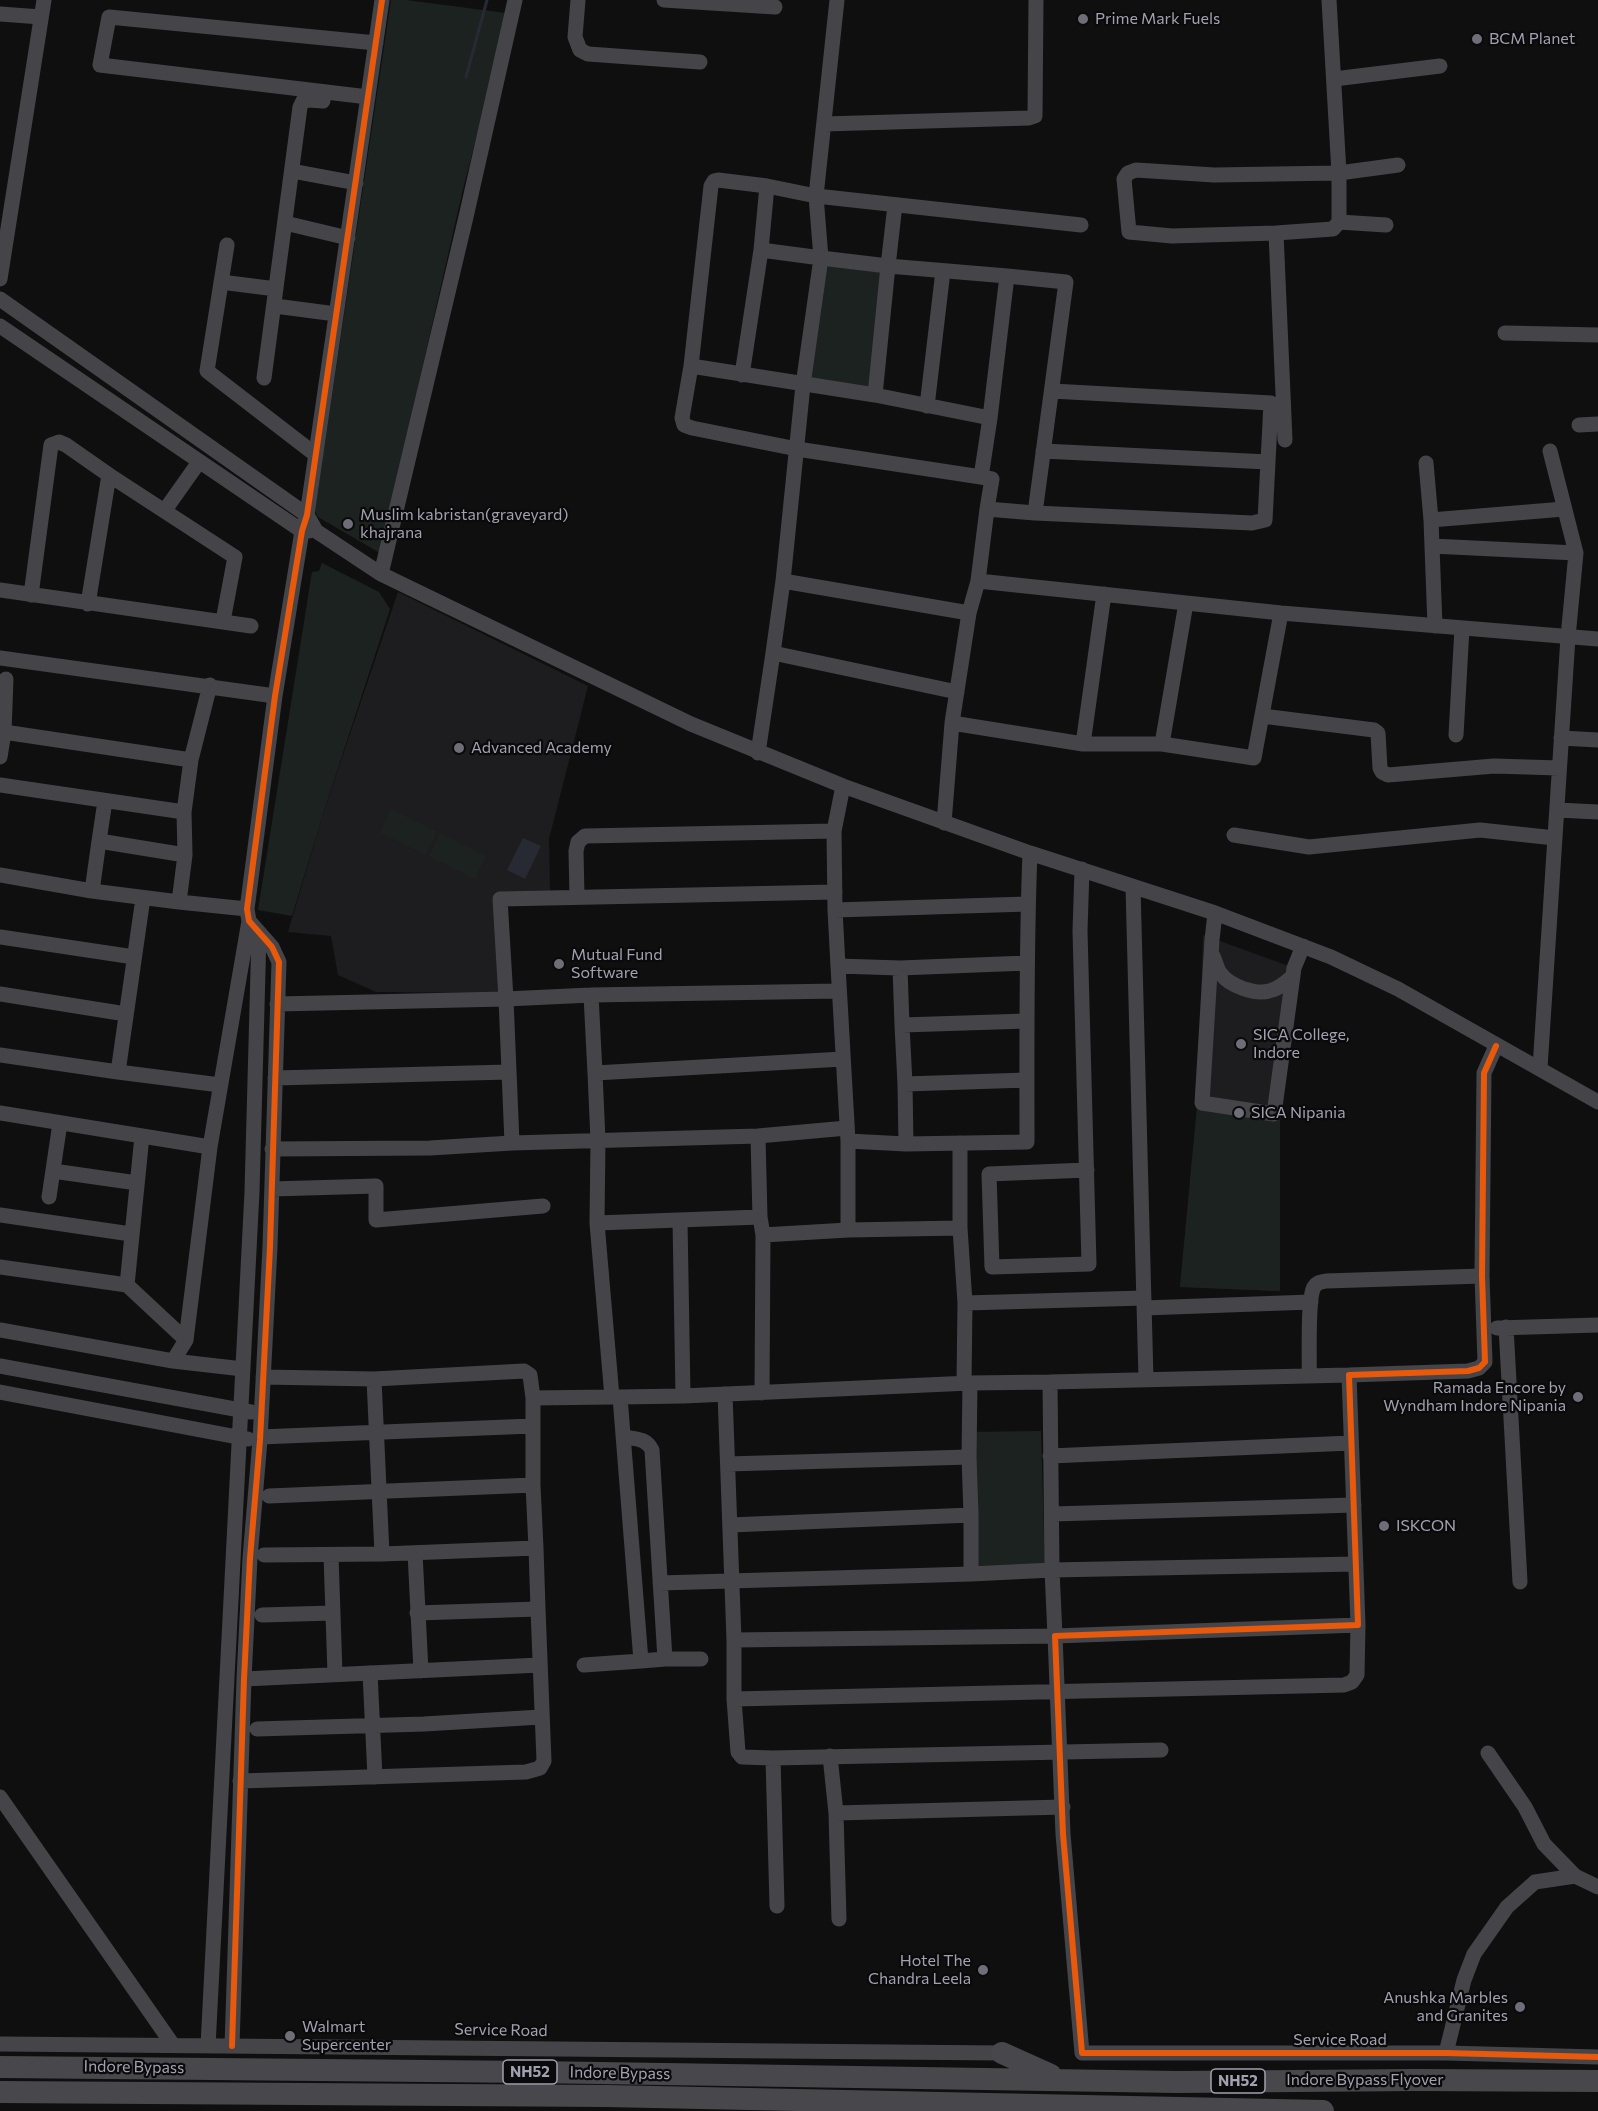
<!DOCTYPE html>
<style>
body{margin:0}
canvas{display:block;background:#0f0f10}
</style>
<canvas width="1598" height="2111"></canvas>
<script>
const ctx = document.querySelector('canvas').getContext('2d');
ctx.lineJoin = 'round';
function fillPath(path, color) { ctx.fillStyle = color; ctx.fill(path, 'evenodd'); }
function stroke(path, color, width, dash) { ctx.strokeStyle = color; ctx.lineWidth = width; ctx.lineCap = dash ? 'butt' : 'round'; ctx.setLineDash(dash || []); ctx.stroke(path); }
function write(font, color, halo, rows, align = 'center') {
  ctx.font = font + ' Commissioner,sans-serif'; ctx.lineWidth = 4.5; ctx.setLineDash([]); ctx.textBaseline = 'middle'; ctx.strokeStyle = halo; ctx.fillStyle = color; for (const [text, x, y, turn = 0] of rows) {
    ctx.save(); ctx.translate(x, y); ctx.rotate((+turn || 0) * Math.PI / 180); ctx.textAlign = isNaN(turn) ? turn : align; if (halo) ctx.strokeText(text, 0, 0); ctx.fillText(text, 0, 0); ctx.restore();
  }
}
fillPath(new Path2D(`
 M398 592 588 686 549 839 550 892 500 896 504 993 376 992 338 975 331 936 288 932 324 811Z
 M1203 935 1300 970 1280 1120V1291L1180 1287 1197 1107Z`), '#1d1c1e');
fillPath(new Path2D(`
 M391 0H406L506 13 500 48 463 189 380 553 318 517 315 511Z
 M817 263 882 271 868 393 800 383Z
 M322 563 379 592 390 609 324 811 292 916 258 910 312 572 319 571Z
 M391 809 437 831 425 855 380 832Z
 M440 833 486 856 475 879 429 856Z
 M1197 1107 1280 1120V1291L1180 1287Z
 M1041 1431 1045 1572 970 1576 967 1432Z`), '#1c221f');
fillPath(new Path2D(`
 M523 838 541 846 525 879 507 870Z`), '#282a33');
stroke(new Path2D(`
 M466 77 487 0`), '#282a33', 3);
stroke(new Path2D(`
 M578 0 575 37 580 50 588 54 700 62
 M664 0 775 7
 M837 0 816 196 821 258 888 266 875 395
 M0 14 41 17
 M1334 79 1440 66
 M368 97 100 65 109 17 376 43
 M824 124 1029 118 1035 116 1036 0
 M292 171 356 183
 M767 186 718 180 714 181 711 186 691 366 682 418 684 425 692 428 797 449 981 477 990 418
 M895 205 888 266 1007 276
 M1339 222 1386 225
 M285 223 348 238
 M1276 233 1172 236 1129 232 1124 179 1128 173 1136 170 1214 175 1339 173 1398 165
 M227 245 207 371 316 455
 M761 250 821 258 803 385 783 581 969 613 952 723 944 823
 M0 279 44 0
 M221 282 276 289
 M0 299 307 515 316 531 381 574 691 724 843 786 1030 853 1215 913 1331 957 1398 989 1598 1102
 M275 306 336 314
 M0 326 302 531H309
 M1505 333 1598 335
 M691 366 875 395 990 418 1007 276 1066 282 1035 513
 M742 375 761 250 767 186 816 196 1081 225
 M264 378 300 107 303 101 309 100 323 101
 M1052 391 1271 403 1265 520 1252 523 1035 513 987 509 978 581 1281 613 1598 639
 M927 406 943 271
 M1579 425 1598 424
 M1285 440 1276 233 1333 229 1339 222V173L1329 0
 M1043 451 1268 462
 M1426 463 1431 520 1435 626
 M981 477 992 479 987 509
 M165 510 199 462
 M1431 520 1564 509
 M1432 546 1576 553
 M381 574 466 217 515 0
 M783 581 773 653 957 692
 M0 590 251 626
 M31 595 51 445 59 442 66 445 109 475
 M88 604 109 475 235 557 223 621
 M969 613 978 581
 M0 658 275 696
 M6 679 4 732 191 760
 M210 685 191 760 184 812 185 855 179 902 247 909
 M1262 716 1374 730 1378 733 1380 768 1382 772 1388 775 1494 766 1559 768
 M952 723 1083 744H1162L1254 758 1281 613
 M1456 735 1462 628
 M1561 738 1598 740
 M1083 744 1104 594
 M1162 744 1186 603
 M758 753 773 653
 M0 757 4 732
 M0 785 184 812
 M1557 810 1598 812
 M834 831 843 786
 M1234 835 1309 847 1480 830 1555 838
 M99 841 105 801
 M1082 869 1080 931 1089 1264 992 1267 989 1174 1087 1170
 M0 875 92 891
 M1133 887 1146 1379
 M577 897 576 851 578 842 585 836 834 831 835 910
 M143 898 118 1072 220 1085
 M179 902 92 891 99 841 185 855
 M1215 913 1212 940 1202 1103 1274 1114 1294 968 1303 946
 M0 937 134 957
 M1213 956C1216 962 1217 970 1221 974 1230 986 1255 995 1269 991 1279 989 1286 982 1293 976
 M838 966 835 910 1028 904
 M900 968 838 966 848 1141 906 1144
 M0 994 126 1014
 M591 995 595 1073 843 1059
 M277 1004 506 999 500 899 835 892
 M902 1025 900 968 1027 963
 M1496 1046 1484 1073 1482 1276 1485 1362 1479 1368 1468 1371 1349 1375 1358 1625 1055 1636 1063 1834 1082 2053H1446L1598 2057
 M0 1055 118 1072
 M1540 1068 1568 637 1576 553 1550 451
 M595 1073 598 1140 597 1223
 M275 1078 509 1072
 M1027 1080 905 1084 906 1144 1027 1142C1027 1045 1026 949 1030 853
 M905 1084 902 1025 1027 1021
 M0 1113 210 1147
 M758 1136 760 1217
 M512 1143 506 999 591 995 839 991
 M960 1143V1228L965 1303 1144 1298
 M272 1149 430 1148 512 1143 758 1136 847 1128
 M53 1171 137 1183
 M272 1189 376 1186V1220L543 1206
 M49 1197 60 1123
 M0 1215 131 1234
 M680 1220 683 1396
 M848 1230 960 1228
 M0 1267 127 1285 186 1340
 M127 1285 142 1136
 M1144 1308 1311 1302
 M1506 1327 1520 1582
 M1497 1328 1598 1325
 M0 1330 173 1361 243 1369
 M173 1361 186 1340 210 1147 249 921
 M0 1366 251 1412
 M1309 1376C1310 1358 1307 1299 1314 1287 1317 1282 1321 1282 1326 1281L1482 1276
 M263 1377 374 1379 524 1371 530 1375 533 1398V1485L269 1496
 M374 1379 382 1554
 M964 1383 965 1303
 M0 1392 248 1439
 M762 1393 763 1235
 M725 1394 734 1640 1055 1636 1052 1570 1050 1382 1349 1375
 M533 1398 612 1397 597 1223 760 1217 763 1235 848 1230V1141
 M260 1437 532 1426
 M624 1437C636 1439 646 1438 652 1450L665 1659 641 1661 620 1397 683 1396 970 1383
 M1050 1456 1351 1443
 M969 1457 971 1515
 M728 1464 969 1457 970 1383 1050 1382
 M1053 1514 1354 1505
 M730 1525 971 1515V1574L1052 1570 1356 1564
 M415 1553 421 1671
 M264 1555 382 1554 536 1548 533 1485
 M331 1555 335 1674
 M660 1583 971 1574
 M417 1613 538 1609 536 1548
 M262 1615 333 1613
 M734 1640V1699L738 1752 742 1757 773 1758 1161 1750
 M665 1659H701
 M584 1665 641 1661
 M370 1673 375 1777
 M244 1679 540 1665
 M734 1699 1344 1685 1352 1682 1357 1675 1358 1625
 M257 1729 424 1724 541 1717
 M1488 1753 1525 1807 1544 1844 1575 1876
 M830 1756 836 1813 1063 1807
 M773 1758 777 1906
 M240 1781 526 1772 540 1768 544 1761 538 1609
 M0 1797 173 2045
 M836 1813 839 1919
 M0 2044 1002 2053
 M208 2046 252 1192 259 933
 M232 2046 244 1679 250 1558 260 1440 270 1247 279 962 272 947 249 921 247 909 275 696 302 531 307 515 382 0
 M1446 2053 1464 1980 1474 1954 1507 1907 1535 1882 1575 1876 1598 1887`), '#454549', 15);
stroke(new Path2D(`
 M1002 2053 1051 2075
 M0 2067 535 2072 1177 2082 1415 2080 1598 2081
 M0 2092 606 2096 1323 2111`), '#48474b', 22);
stroke(new Path2D(`
 M1496 1046 1484 1073 1482 1276 1485 1362 1479 1368 1468 1371 1349 1375 1358 1625 1055 1636 1063 1834 1082 2053H1446L1598 2057
 M232 2046 244 1679 250 1558 260 1440 270 1247 279 962 272 947 249 921 247 909 275 696 302 531 307 515 382 0`), '#e8590c', 6);
for (const [x, y, r, color] of [
 [1083,19,6,"#6e6e79"],
 [1477,39,6,"#6e6e79"],
 [348,524,6,"#6e6e79"],
 [459,748,6,"#6e6e79"],
 [559,964,6,"#6e6e79"],
 [1241,1044,6,"#6e6e79"],
 [1239,1113,6,"#6e6e79"],
 [1578,1397,6,"#6e6e79"],
 [1384,1526,6,"#6e6e79"],
 [983,1970,6,"#6e6e79"],
 [1520,2007,6,"#6e6e79"],
 [290,2036,6,"#6e6e79"]
]) { const dot = new Path2D(); dot.arc(x, y, r, 0, 2 * Math.PI); ctx.fillStyle = color; ctx.fill(dot); stroke(dot, '#0b0a0b', 2); }
for (const [x, y, w] of [
 [530,2072,54],
 [1238,2081,54]
]) { const box = new Path2D(); box.roundRect(x - w / 2, y - 12, w, 24, 4.5); ctx.fillStyle = '#0b0a0b'; ctx.fill(box); stroke(box, '#a1a1b1', 1.5); }
write('bold 15px', '#a1a1b1', null, [
 ["NH52",530,2072],
 ["NH52",1238,2081]
]);
write('16px', '#a1a1b1', '#0b0a0b', [
 ["Prime Mark Fuels",1095,19],
 ["BCM Planet",1489,39],
 ["Muslim kabristan(graveyard)",360,515],
 ["khajrana",360,533],
 ["Advanced Academy",471,748],
 ["Mutual Fund",571,955],
 ["Software",571,973],
 ["SICA College,",1253,1035],
 ["Indore",1253,1053],
 ["SICA Nipania",1251,1113],
 ["Ramada Encore by",1566,1388,"right"],
 ["Wyndham Indore Nipania",1566,1406,"right"],
 ["ISKCON",1396,1526],
 ["Hotel The",971,1961,"right"],
 ["Chandra Leela",971,1979,"right"],
 ["Anushka Marbles",1508,1998,"right"],
 ["and Granites",1508,2016,"right"],
 ["Walmart",302,2027],
 ["Supercenter",302,2045]
], 'left');
write('16px', '#a1a1b1', '#0b0a0b', [
 ["Service Road",501,2030,1],
 ["Service Road",1340,2040],
 ["Indore Bypass",134,2067,1],
 ["Indore Bypass",620,2073,1],
 ["Indore Bypass Flyover",1365,2080]
]);
</script>
